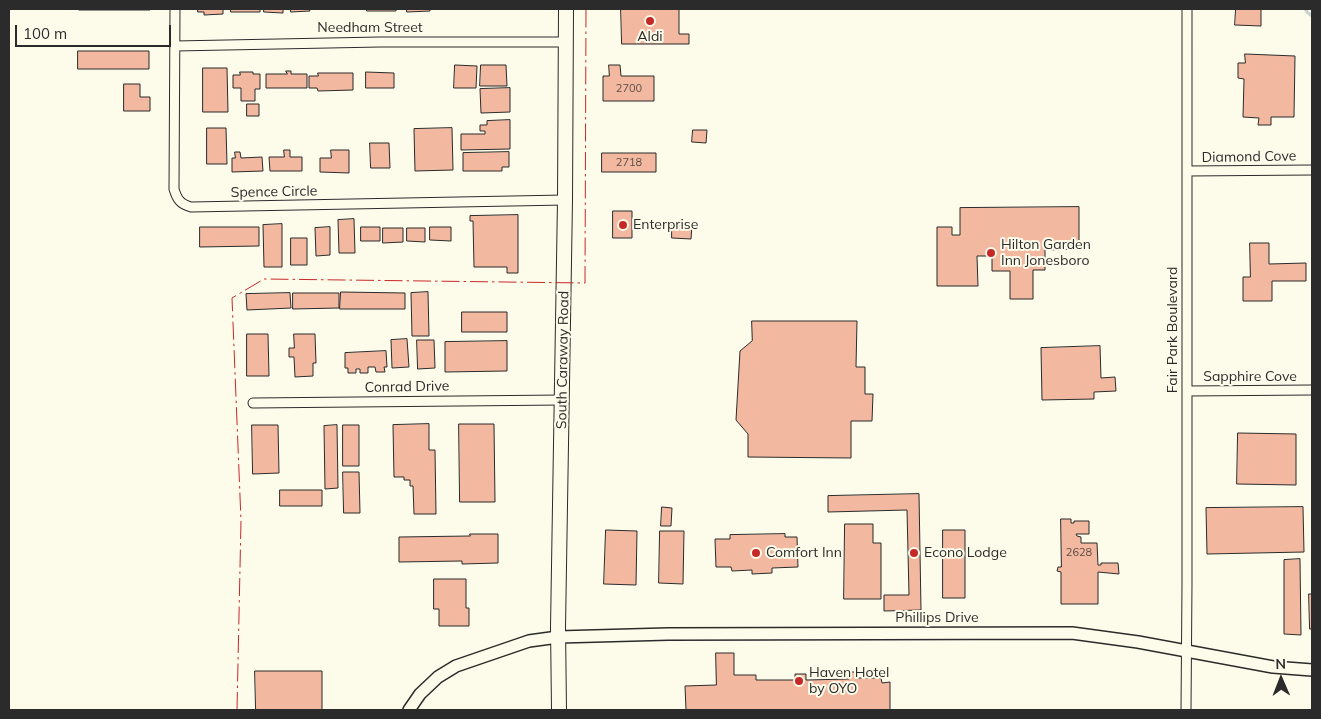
<!DOCTYPE html>
<style>
body{margin:0}
#map{position:relative;width:1321px;height:719px;overflow:hidden;background:#fdfbea;font-family:Mulish,sans-serif}
canvas{display:block}
.frame{position:absolute;inset:0;border:10px solid #2b2b2b;pointer-events:none}
.north{position:absolute;left:1256px;top:654px;width:50px;height:50px;-webkit-text-stroke:4px #fdfbea;paint-order:stroke;rotate:359deg;font-size:14px;font-weight:700;line-height:20px;text-align:center;color:#2b2b2b}
.north::after{content:'';display:block;margin:auto;width:18px;height:22px;background:#2b2b2b;clip-path:polygon(50% 0,100% 100%,50% 72%,0 100%)}
.scale{position:absolute;left:15px;top:25px;width:156px;height:22px;box-sizing:border-box;border:2px solid #2b2b2b;border-top:0;padding-left:6px;font-size:15px;line-height:18px;white-space:nowrap;color:#2b2b2b;-webkit-text-stroke:4px #fdfbea;paint-order:stroke}
</style>
<div id="map">
<canvas width="1321" height="719"></canvas>
<div class="frame"></div>
<div class="north">N</div>
<div class="scale">100 m</div>
</div>
<script>
const ctx = document.querySelector('canvas').getContext('2d');
ctx.lineJoin = 'round';
function stroke(path, color, width, dash) { ctx.strokeStyle = color; ctx.lineWidth = width; ctx.lineCap = dash ? 'butt' : 'round'; ctx.setLineDash(dash || []); ctx.stroke(path); }
function fillPath(path, color) { ctx.fillStyle = color; ctx.fill(path, 'evenodd'); }
function write(font, color, halo, rows, align = 'center') {
  ctx.font = font + ' Mulish,sans-serif'; ctx.lineWidth = 4; ctx.setLineDash([]); ctx.textBaseline = 'middle'; ctx.strokeStyle = halo; ctx.fillStyle = color; for (const [text, x, y, turn = 0] of rows) {
    ctx.save(); ctx.translate(x, y); ctx.rotate((+turn || 0) * Math.PI / 180); ctx.textAlign = isNaN(turn) ? turn : align; if (halo) ctx.strokeText(text, 0, 0); ctx.fillText(text, 0, 0); ctx.restore();
  }
}
stroke(new Path2D(`
 M1305 9 1308 13 1312 16`), '#c7d0d0', 3);
const building = new Path2D(`
 M79 9H150V10H79Z
 M198 9H223V14L204 15V12H198Z
 M231 9H260V12H231Z
 M264 9H283V13L264 12Z
 M291 9H309L310 11 291 12Z
 M367 9H396V11H367Z
 M407 9H430V11L407 12Z
 M621 9H679V34H689V44H622Z
 M1236 9H1261V26L1235 25Z
 M78 51H149V69H78Z
 M1245 54 1295 56 1294 117H1271V125H1258L1259 118 1243 117 1244 79 1238 78V63H1245Z
 M455 65 477 66 476 88H454Z
 M481 65H506L507 86H480Z
 M609 65H620L621 76H654V101H603V76H609Z
 M203 68H227L228 112H203Z
 M286 71H291V74H307V88H266V74H287Z
 M240 72H253V74H260V89H255V101H241V88H233V75H240Z
 M366 72 394 73V88H366Z
 M318 73H353V90L318 91 317 88H309V76H318Z
 M124 84H140V97H150V111H124Z
 M510 88V112L481 113 480 89Z
 M247 104H259V116H247Z
 M510 120V149L461 150V134H485V131H480V125H487V121Z
 M207 128H226L227 164H207Z
 M452 128 453 170 415 171 414 129Z
 M693 130H707L706 143 692 142Z
 M370 143H389L390 168H371Z
 M284 150H290V157H302V171H270L269 157H284Z
 M331 150H349V173L320 172V158H331Z
 M235 152H240L241 158 262 157 263 171 232 172V158H235Z
 M509 152V167H502V171H463V153Z
 M602 153H656V172H602Z
 M1079 207V249L1045 250V270H1033V299H1010V271H992V256H977L978 286H937V227H952V235H960V208Z
 M613 211H632V238H613Z
 M518 215V273H507V267H474L473 221H470V216Z
 M354 219 355 253H339L338 220Z
 M282 224V267H264L263 225Z
 M672 225H692L691 239 672 238Z
 M200 227H259V246L200 247Z
 M330 227V255L316 256 315 228Z
 M361 227H380V241H361Z
 M430 227H451V241L430 240Z
 M383 228H403V242L383 243Z
 M407 228H425V242L407 241Z
 M291 238H307V265H291Z
 M1250 243H1269V264L1306 263V281H1272V301H1243V277H1250Z
 M341 292 405 293V309H340Z
 M428 292 429 336H412L411 293Z
 M290 293 291 308 247 310 246 294Z
 M293 293H339V308L293 309Z
 M462 312H507V332H462Z
 M752 321H857L856 367H865V394H873L872 421H851V458L748 457V434L736 420 740 351 752 341Z
 M247 334H268L269 376H247Z
 M294 334H315L316 363H313V376L295 377 294 357H289V348H294Z
 M407 339 409 367 392 368 391 340Z
 M417 340H434L435 368 418 369Z
 M507 341V371L445 372V342Z
 M1100 346 1101 378 1115 377 1116 391 1094 392V399L1042 400 1041 348Z
 M386 351 387 367H384L385 372H376L375 367H368V373H360V369H356V373H348V368H345V353Z
 M429 424V450H435L436 514H414L413 486H410V480H404V477H394L393 425Z
 M459 424H494L495 502H460Z
 M252 425H278L279 473 253 474Z
 M337 425 338 488 325 489 324 426Z
 M343 425H359V466H343Z
 M1238 433 1296 434V485L1237 484Z
 M343 472H359L360 513H344Z
 M280 490H322V506H280Z
 M919 494 921 610 884 611V595H909L907 510 828 512V496Z
 M662 507 672 508 671 526H661Z
 M1303 507 1304 552 1207 554 1206 508Z
 M1061 519H1071V523H1074V521H1089V534H1076L1077 536 1081 537V543H1097L1098 565H1101V563H1118L1119 574 1098 572V604H1061V572L1057 571 1058 567H1061Z
 M845 524H873V543H881V599H844Z
 M606 530 637 531 636 585 604 584Z
 M943 530H965V598H943Z
 M660 531H684L683 584 659 583Z
 M470 534H498V563L462 564V561L399 562V537L470 536Z
 M785 534V537H797L798 567 772 568V573L752 574V570L732 571 731 567H716L715 539H730V535Z
 M1300 559 1301 635 1284 634V560Z
 M434 579H466V608H469V626H439V609H434Z
 M1309 594H1312V629H1310Z
 M716 653H734V675H756V680H795V674H806V680L849 679V672H857V678H881L882 683 890 682V710H686L685 686 716 685Z
 M255 671H322V710H256Z`);
fillPath(building, '#f2b8a0');
stroke(building, '#2b2b2b', 1);
const minor = new Path2D(`
 M175 9 174 189C177 199 180 204 191 207L565 200
 M175 46 380 42H566
 M1187 171 1312 170
 M1187 391 1312 390
 M253 403 562 400
 M1186 710 1187 583V9`);
const tertiary = new Path2D(`
 M409 710 420 694 438 677 456 666 529 641 558 637 668 634 1072 633 1138 642 1273 667 1312 670`);
const secondary = new Path2D(`
 M559 710 558 627 565 200 566 9`);
stroke(minor, '#2b2b2b', 11);
stroke(tertiary, '#2b2b2b', 14);
stroke(secondary, '#2b2b2b', 16);
stroke(minor, '#fdfbea', 9);
stroke(tertiary, '#fdfbea', 11);
stroke(secondary, '#fdfbea', 14);
stroke(new Path2D(`
 M237 710 241 521 232 298 264 279 585 283 586 9`), '#c62828', 1, [18, 4, 2.5, 4]);
for (const [x, y, r, color] of [
 [650,21,5,"#c62828"],
 [623,225,5,"#c62828"],
 [991,253,5,"#c62828"],
 [756,553,5,"#c62828"],
 [914,553,5,"#c62828"],
 [799,681,5,"#c62828"]
]) { const dot = new Path2D(); dot.arc(x, y, r, 0, 2 * Math.PI); ctx.fillStyle = color; ctx.fill(dot); stroke(dot, '#fdfbea', 2); }
write('11px', '#5d4e48', null, [
 ["2700",629,89],
 ["2718",629,163],
 ["2628",1079,553]
]);
write('14px', '#2b2b2b', '#fdfbea', [
 ["Needham Street",370,28],
 ["Diamond Cove",1249,157,-1],
 ["Spence Circle",274,192,-1],
 ["Fair Park Boulevard",1173,330,-90],
 ["South Caraway Road",563,360,-89],
 ["Sapphire Cove",1250,377],
 ["Conrad Drive",407,387,-1],
 ["Phillips Drive",937,618]
]);
write('14px', '#2b2b2b', '#fdfbea', [
 ["Aldi",650,37,"center"],
 ["Enterprise",633,225],
 ["Hilton Garden",1001,245],
 ["Inn Jonesboro",1001,261],
 ["Comfort Inn",766,553],
 ["Econo Lodge",924,553],
 ["Haven Hotel",809,673],
 ["by OYO",809,689]
], 'left');
</script>
